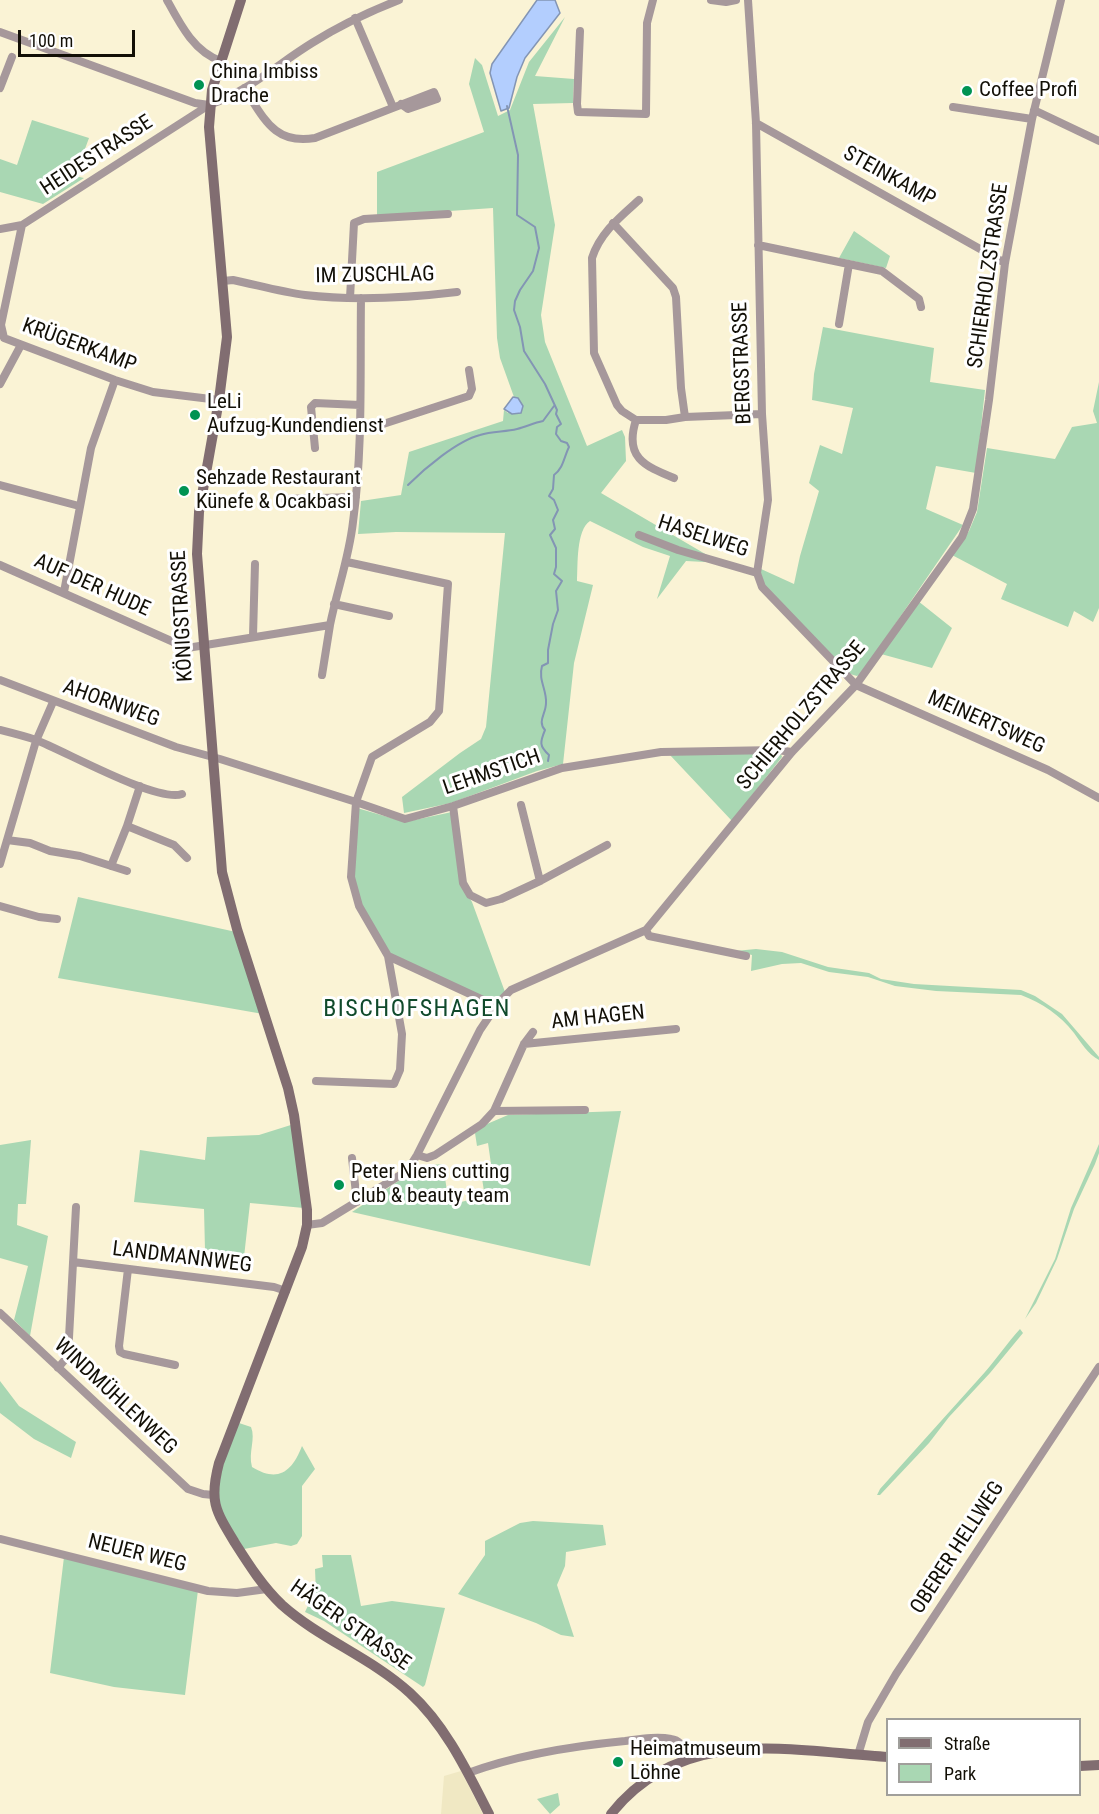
<!DOCTYPE html>
<meta charset="utf-8">
<style>
body{margin:0}
#map{position:relative;width:1099px;height:1814px;overflow:hidden;background:#faf3d5;font-family:"Roboto Condensed",sans-serif}
canvas{display:block}
.legend{position:absolute;left:886px;top:1718px;width:195px;height:78px;box-sizing:border-box;background:#fff;border:2px solid #a09f9b;margin:0;padding:8px 10px;list-style:none;font-size:18px;color:#120f06}
.legend li{display:flex;align-items:center;gap:12px;height:30px}
.legend b{width:30px;border:2px solid #a09f9b}
.scale{position:absolute;left:18px;top:30px;width:117px;height:27px;box-sizing:border-box;border:3px solid #120f06;border-top:0;padding-left:8px;font-size:18px;line-height:21px;white-space:nowrap;color:#120f06;-webkit-text-stroke:4px #fff;paint-order:stroke}
</style>
<div id="map">
<canvas width="1099" height="1814"></canvas>
<ul class="legend">
<li><b style="height:8px;background:#816d71"></b>Straße</li>
<li><b style="height:16px;background:#a9d7b3"></b>Park</li>
</ul>
<div class="scale">100 m</div>
</div>
<script>
const ctx = document.querySelector('canvas').getContext('2d');
ctx.lineJoin = 'round';
function fillPath(path, color) { ctx.fillStyle = color; ctx.fill(path, 'evenodd'); }
function stroke(path, color, width, dash) { ctx.strokeStyle = color; ctx.lineWidth = width; ctx.lineCap = dash ? 'butt' : 'round'; ctx.setLineDash(dash || []); ctx.stroke(path); }
function write(font, color, halo, rows, align = 'center') {
  ctx.font = font + ' "Roboto Condensed",sans-serif'; ctx.lineWidth = 6; ctx.setLineDash([]); ctx.textBaseline = 'middle'; ctx.strokeStyle = halo; ctx.fillStyle = color; for (const [text, x, y, turn = 0] of rows) {
    ctx.save(); ctx.translate(x, y); ctx.rotate((+turn || 0) * Math.PI / 180); ctx.textAlign = isNaN(turn) ? turn : align; if (halo) ctx.strokeText(text, 0, 0); ctx.fillText(text, 0, 0); ctx.restore();
  }
}
fillPath(new Path2D(`
 M461 1771 483 1814H441L444 1776Z`), '#f0e8c3');
fillPath(new Path2D(`
 M565 17 535 76 574 79 573 103 533 104 555 225 541 315 545 342 587 446 622 430 625 437 626 461 601 493 707 555 705 562 686 561 657 599 670 556 643 547 590 521C576 530 578 565 577 581L593 585 574 663 563 764 537 771 451 803 404 813 402 797 460 753 481 739 486 727 505 533 396 532 358 534 361 501 401 495 409 452 503 421 504 410 508 413 518 398 514 397 500 358 497 338 493 208 377 216V172L484 132 469 84 475 58 482 65 498 116 510 110 529 62Z
 M32 120 89 138 75 176 84 178 43 204 0 192V159L17 165Z
 M854 231 890 256 886 268 839 258Z
 M823 327 934 348 930 382 985 390 976 473 936 466 926 509 963 525 861 674 857 676 850 674 765 586 760 571 761 569 794 584 800 556 819 491 809 483 820 445 842 454 853 408 812 400 814 374Z
 M1099 382V608L1093 622 1074 611 1068 627 1001 599 1007 584 952 555 969 531 977 512 987 448 1055 459 1072 427 1097 423 1093 411Z
 M918 601 952 628 932 668 881 654Z
 M669 754H781L782 757 732 821Z
 M357 808 405 822 452 812 461 884 472 902 505 992 494 1003 389 955 360 904 353 882Z
 M78 897 236 932 263 1014 58 978Z
 M756 949 782 952 828 967 869 973 881 979 914 984 1021 990 1035 996 1062 1014 1099 1057V1060C1088 1054 1081 1043 1074 1033 1060 1015 1042 1003 1021 995L936 991 895 986 868 977 829 972 801 963 782 964 751 971 752 955 735 951Z
 M621 1111 590 1266 352 1212 421 1166 443 1164 448 1198 453 1204 473 1199 484 1191 480 1166 491 1164 488 1143 477 1146 475 1133 487 1124 508 1115Z
 M294 1124 304 1208 250 1203 244 1257 205 1250 204 1209 134 1202 140 1150 205 1160 207 1137 259 1135Z
 M31 1140 26 1204H18L17 1225 48 1236 30 1336 14 1320 28 1266 0 1258V1145Z
 M1099 1144V1153L1095 1164 1074 1209 1057 1259 1036 1303 1025 1319 1055 1259 1071 1208Z
 M1020 1329 1023 1333 990 1373 949 1417 929 1443 880 1495H877L880 1489C915 1450 950 1411 985 1372 997 1358 1008 1342 1020 1329Z
 M0 1381 19 1406 76 1442 71 1458 34 1439 0 1413Z
 M239 1423 251 1427C256 1439 248 1452 252 1467 278 1483 292 1472 302 1446L315 1469 302 1486V1536L297 1544 291 1546 276 1543 244 1549C236 1534 221 1517 219 1499 215 1474 230 1446 239 1423Z
 M533 1521 603 1525 606 1545 566 1552 565 1566 557 1585 574 1637 561 1635 536 1623 458 1594 485 1555V1541L520 1523Z
 M322 1555H351L361 1606 392 1601 445 1608 425 1685 423 1687 324 1621 305 1612 313 1595 316 1593 315 1569 323 1567Z
 M64 1557 198 1590 185 1695 114 1687 50 1673Z
 M558 1793 560 1805 550 1814 537 1799Z`), '#a9d7b3');
const water = new Path2D(`
 M537 0H555L560 13 525 58 517 77 509 108 501 111 490 73 492 64Z
 M513 397 518 398 523 406 521 413 512 414 504 409Z`);
fillPath(water, '#b3cefe');
stroke(water, '#8395b4', 1.5);
stroke(new Path2D(`
 M507 106 518 155 517 215 535 227 539 248 533 271 520 290 515 301 514 310 520 327 524 351 545 384 557 410 556 414 561 424 557 427 556 434 561 441 567 443 569 447C564 457 563 469 554 475L553 489 549 496 554 500 558 510 553 520 555 529 550 535 556 548V567L554 574 562 581 556 591 558 610 553 624 548 650V663L542 666C538 680 547 690 546 703 546 714 537 721 545 730 540 742 539 746 549 755L548 761
 M408 485C425 468 457 441 480 435 492 431 505 432 517 429 526 427 533 423 543 421L554 406`), '#8395b4', 2);
stroke(new Path2D(`
 M167 0C180 24 194 52 221 61
 M711 0 726 2 736 0
 M748 0 756 123 762 414 768 500 757 573 762 587 856 685 1048 770 1099 798
 M355 18 393 107
 M580 31 577 104 578 112 646 114 647 23 653 0
 M0 32 195 103 209 105
 M0 88 12 57
 M244 88C264 118 274 145 315 138L434 92 437 99 408 109 401 104
 M953 107 1032 119
 M1034 110 1099 141
 M756 123 1005 263
 M639 200C620 217 600 233 592 258L594 353 617 405 622 411 636 420H666L685 417 762 414
 M613 223 673 288 676 297 681 388 685 417
 M22 225 1 325 4 338 115 380 153 392 219 400
 M0 229 22 225 209 105C247 92 278 64 312 43 339 26 368 12 399 0
 M758 245 882 271 919 299 921 307
 M223 281 233 280C257 285 281 292 305 295 356 301 407 298 457 292
 M350 298 354 223 364 219 448 214
 M839 324 849 264
 M0 384 21 345
 M636 420C624 457 644 466 674 478
 M360 429 374 427 469 396 472 389 469 370
 M315 448 311 407 315 403 360 405
 M0 485 79 506
 M283 499 356 497
 M639 535 678 550 757 573
 M0 565 187 648 330 625C337 590 349 558 353 522 363 449 360 373 361 298
 M64 592 91 448 115 380
 M334 604 389 616
 M253 636 255 564
 M322 675 330 625
 M0 680 176 747 220 759 356 802 405 819 453 806 562 768 661 752 777 750 792 752
 M0 730C12 733 24 736 36 740 65 751 157 803 182 794
 M521 805 540 881
 M453 806 463 883 470 895 486 903 501 899 540 881 607 845
 M127 826 174 845 187 858
 M7 840 30 843 50 851 80 856 127 871
 M0 864 36 741 53 702
 M111 866 127 826 140 786
 M0 906 39 917 57 919
 M646 930 649 936 746 956
 M388 956 483 1000
 M524 1044 676 1029
 M316 1081 394 1084 400 1070 402 1034 388 956 359 906 351 877 356 802 372 757 430 722 439 711 448 584 347 562
 M494 1111 585 1110
 M417 1155 427 1158 435 1155 482 1124 494 1111 524 1044 533 1032
 M352 1158 357 1202
 M307 1225 322 1223 407 1171 417 1155 480 1030 499 1002 511 990 646 930 792 752 856 685 962 537 973 509 989 400 1005 263 1032 119 1061 0
 M73 1262 274 1287 286 1291
 M128 1269 119 1346 120 1352 124 1354 175 1365
 M0 1313 188 1489 203 1494 213 1495
 M58 1368 68 1356 76 1207
 M0 1539 208 1591 237 1593 267 1589
 M858 1755 868 1722 896 1674 1099 1367
 M468 1773C517 1755 573 1746 625 1741 640 1739 657 1736 671 1739 681 1740 686 1750 689 1758`), '#a6989b', 8);
stroke(new Path2D(`
 M241 0 212 90 209 127 227 337 219 400 199 512 197 554 222 872 237 929 288 1088 294 1115 307 1210V1225L302 1247 219 1463C209 1501 215 1510 235 1543 249 1565 263 1587 282 1605 320 1639 372 1658 410 1693 446 1726 467 1771 489 1814
 M1080 1766 1099 1765
 M611 1814C682 1724 789 1751 888 1757`), '#816d71', 10);
for (const [x, y, r, color] of [
 [199,85,6,"#009353"],
 [967,91,6,"#009353"],
 [195,415,6,"#009353"],
 [184,491,6,"#009353"],
 [339,1185,6,"#009353"],
 [618,1762,6,"#009353"]
]) { const dot = new Path2D(); dot.arc(x, y, r, 0, 2 * Math.PI); ctx.fillStyle = color; ctx.fill(dot); stroke(dot, '#fff', 2); }
write('21px', '#120f06', '#fff', [
 ["China Imbiss",211,73],
 ["Drache",211,97],
 ["Coffee Profi",979,91],
 ["LeLi",207,403],
 ["Aufzug-Kundendienst",207,427],
 ["Sehzade Restaurant",196,479],
 ["Künefe & Ocakbasi",196,503],
 ["Peter Niens cutting",351,1173],
 ["club & beauty team",351,1197],
 ["Heimatmuseum",630,1750],
 ["Löhne",630,1774]
], 'left');
write('21px', '#120f06', '#fff', [
 ["HEIDESTRASSE",97,156,-33],
 ["STEINKAMP",889,177,29],
 ["IM ZUSCHLAG",375,276,-1],
 ["SCHIERHOLZSTRASSE",989,276,-82],
 ["KRÜGERKAMP",79,346,20],
 ["BERGSTRASSE",743,363,-92],
 ["HASELWEG",703,537,18],
 ["AUF DER HUDE",92,586,24],
 ["KÖNIGSTRASSE",183,616,-93],
 ["AHORNWEG",111,704,20],
 ["SCHIERHOLZSTRASSE",802,716,-50],
 ["MEINERTSWEG",986,723,24],
 ["LEHMSTICH",492,773,-19],
 ["AM HAGEN",598,1018,-6],
 ["LANDMANNWEG",182,1258,7],
 ["WINDMÜHLENWEG",115,1397,43],
 ["OBERER HELLWEG",958,1548,-57],
 ["NEUER WEG",137,1554,14],
 ["HÄGER STRASSE",350,1626,35]
]);
ctx.letterSpacing = '1.5px';
write('24px', '#104a2b', '#fff', [
 ["BISCHOFSHAGEN",417,1010]
]);
ctx.letterSpacing = '0px';
</script>
